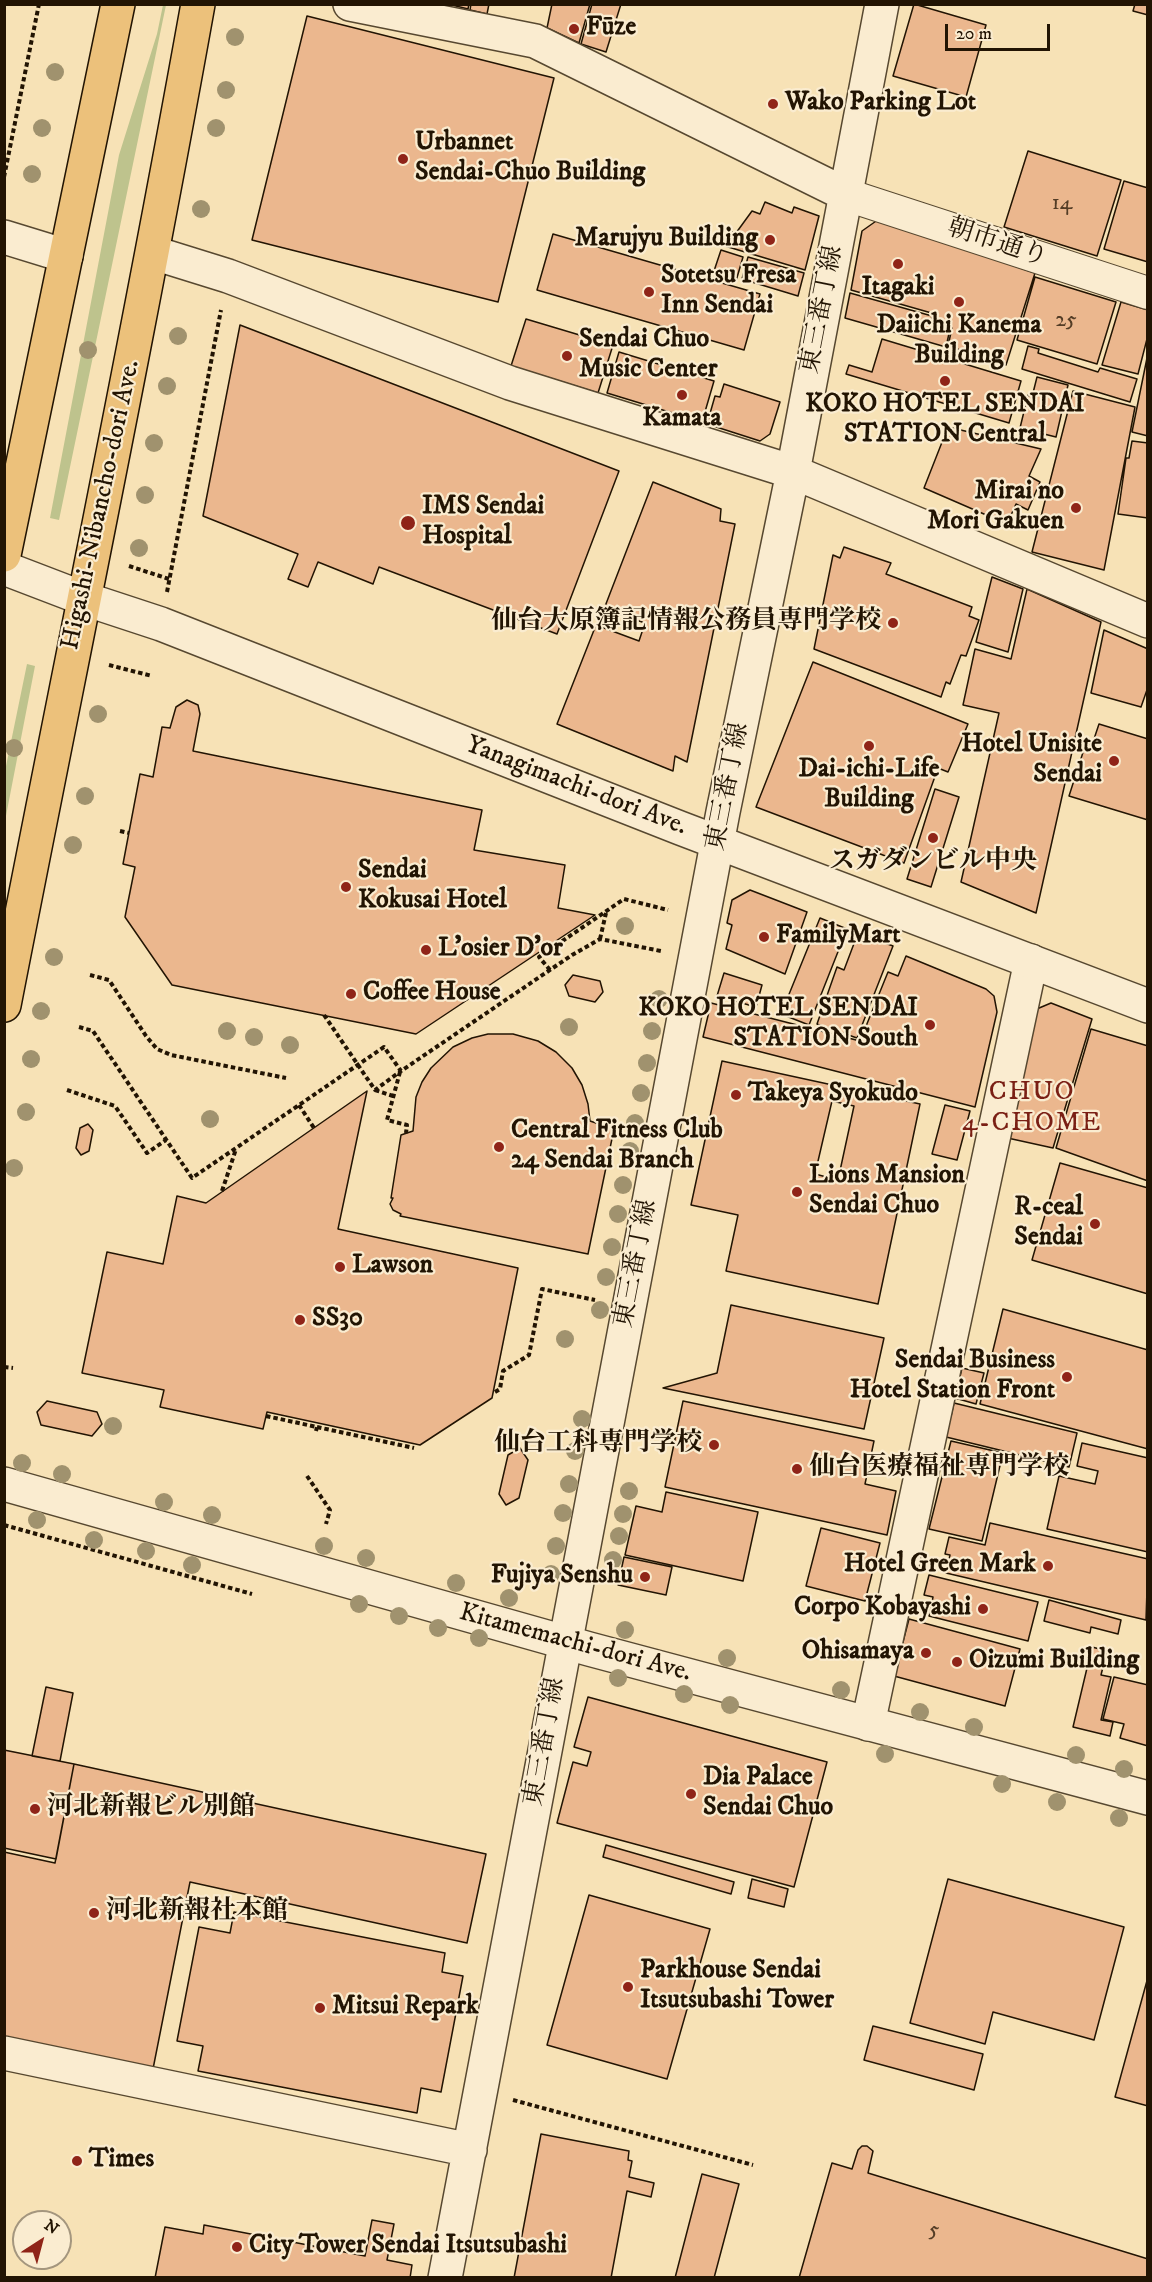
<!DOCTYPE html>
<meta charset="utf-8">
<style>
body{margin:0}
#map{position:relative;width:1152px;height:2282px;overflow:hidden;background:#f7e2b6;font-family:"IM FELL DW Pica",serif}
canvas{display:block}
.frame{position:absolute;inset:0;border:6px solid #221403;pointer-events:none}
.north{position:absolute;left:12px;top:2210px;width:60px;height:60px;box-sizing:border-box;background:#faecd0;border:2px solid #a4967e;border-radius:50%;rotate:36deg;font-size:16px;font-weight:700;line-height:24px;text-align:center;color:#221403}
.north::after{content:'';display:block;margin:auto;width:21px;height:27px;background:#8f2418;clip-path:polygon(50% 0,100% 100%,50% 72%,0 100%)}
.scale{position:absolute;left:945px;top:24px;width:105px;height:27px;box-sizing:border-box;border:3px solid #221403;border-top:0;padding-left:8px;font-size:18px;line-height:21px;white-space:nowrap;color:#221403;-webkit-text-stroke:4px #faecd0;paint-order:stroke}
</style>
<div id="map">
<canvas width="1152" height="2282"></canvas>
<div class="frame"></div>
<div class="north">N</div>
<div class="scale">20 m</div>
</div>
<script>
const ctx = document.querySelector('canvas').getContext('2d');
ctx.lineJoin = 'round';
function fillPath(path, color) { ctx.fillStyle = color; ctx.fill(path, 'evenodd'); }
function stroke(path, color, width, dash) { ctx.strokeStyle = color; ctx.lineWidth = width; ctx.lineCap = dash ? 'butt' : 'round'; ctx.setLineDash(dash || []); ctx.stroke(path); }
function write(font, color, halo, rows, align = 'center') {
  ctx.font = font + ' "IM FELL DW Pica","Noto Serif JP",serif'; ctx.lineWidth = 4.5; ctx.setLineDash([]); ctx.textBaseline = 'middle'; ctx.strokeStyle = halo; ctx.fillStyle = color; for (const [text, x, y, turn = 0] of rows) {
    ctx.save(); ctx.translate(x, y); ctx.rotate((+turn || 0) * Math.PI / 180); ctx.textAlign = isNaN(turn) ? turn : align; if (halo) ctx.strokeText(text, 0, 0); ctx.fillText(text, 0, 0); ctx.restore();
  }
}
fillPath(new Path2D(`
 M163 5H166L59 520 50 518 119 155 157 34Z
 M27 664 35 666 5 821V771Z`), '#bec38d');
const building = new Path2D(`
 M448 4H469L468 9Z
 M471 4H489L487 14 470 10Z
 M552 4H590L579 43 547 28Z
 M592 4H621L606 52 581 44Z
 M914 4 986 25 966 97 893 76Z
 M1135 4H1148V15L1133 11Z
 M307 16 554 78 498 302 252 240Z
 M1028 151 1121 180 1097 256 1004 227Z
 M1124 181 1148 188V262L1104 249Z
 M765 202 792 213 794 207 819 216 805 270 725 246 730 231 736 233 752 211 760 214Z
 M879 219 1035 273 1006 365 948 346 952 328 933 322 935 314 851 290 862 231Z
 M553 234 760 294 744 350 537 290Z
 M721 250 743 257 736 281 713 274Z
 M748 257 804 273 798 296 742 279Z
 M1035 277 1116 302 1097 364 1017 340Z
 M850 293 932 316 930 324 950 329 946 347 845 318Z
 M1121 302 1148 310V335L1138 374 1102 365Z
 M526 319 613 345 598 393 511 366Z
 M240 325 619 471 557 634 379 567 373 584 318 562 308 587 288 579 298 554 203 516Z
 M882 339 1021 381 1009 423 846 374 849 365 872 372Z
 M1028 346 1039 349 1038 353 1098 372 1100 368 1137 379 1130 402 1022 369Z
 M619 352 714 381 702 422 607 393Z
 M1148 353V436L1132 432Z
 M1037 377 1068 385 1056 437 1020 428 1028 395 1032 397Z
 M724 384 780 402 770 434 760 441 707 424 715 396 720 397Z
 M1073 391 1135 407 1104 570 1032 552Z
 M948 427 1041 449 1029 476 1040 482 1028 510 1016 504 1007 524 924 488Z
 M1132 441 1148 443V518L1118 514 1126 458H1129Z
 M653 482 721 509 720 521 735 524 687 762 675 756 673 771 557 724 596 625 639 641 645 623 604 609Z
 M844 547 891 563 886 574 972 607 969 616 979 620 966 656 961 655 950 684 946 682 941 697 814 649 833 555 840 558Z
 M992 577 1023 589 1008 652 976 642Z
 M1027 589 1101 622 1036 913 961 882 999 713 963 705 975 649 1011 659Z
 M1104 630 1148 649V687L1141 707 1091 693Z
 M813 662 968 724 948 772 938 768 904 863 756 807Z
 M187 700 198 705 200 714 193 751 482 810 474 850 565 865 558 908 595 915 416 1034 172 985 125 917 135 867 123 864 140 774 153 777 162 727 170 728 176 707Z
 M1099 724 1148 739V820L1069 796 1086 743 1092 745Z
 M935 789 959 797 931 887 907 879Z
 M750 890 807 912 785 974 726 949 732 925 727 923 732 900Z
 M820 918 847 929 809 1025 781 1014Z
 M858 933 893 946 857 1038 817 1024 837 967 844 970Z
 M906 956 986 989 994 996 997 1012 975 1107 703 1037 711 1003 860 1041 888 972 898 976Z
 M724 973 762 985 756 1007 717 996Z
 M573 975 600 981 603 992 595 1002 569 996 565 985Z
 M1051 1003 1092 1019 1053 1148 1003 1137 1032 1011Z
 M1091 1029 1148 1046V1181L1056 1148Z
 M488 1034H513L538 1041 556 1052 572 1068 582 1085 588 1104 590 1121 614 1129 588 1254 400 1216 401 1214 393 1210 390 1204 393 1198H391L401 1135 413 1131 416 1097 422 1082 431 1068 453 1047 472 1038Z
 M722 1061 920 1104 878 1304 726 1271 738 1215 691 1205ZM832 1101 854 1106 838 1180 815 1174Z
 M367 1091 338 1229 518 1268 492 1398 420 1445 267 1412 263 1429 160 1407 164 1390 82 1373 107 1252 163 1264 177 1196 206 1203Z
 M945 1105 970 1111 957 1160 932 1154Z
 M88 1124 93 1130 89 1151 81 1155 76 1148 80 1128Z
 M1060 1163 1148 1188V1294L1032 1260Z
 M731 1305 884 1338 864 1429 663 1388 717 1373Z
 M1003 1309 1148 1350V1449L980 1404Z
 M962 1368 984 1373 976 1404 955 1398Z
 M47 1401 97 1412 102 1424 92 1436 41 1425 37 1412Z
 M683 1401 874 1441 865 1484 896 1491 887 1535 665 1487Z
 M954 1403 1077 1433 1069 1467 942 1436 947 1415 951 1416Z
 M951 1441 1003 1453 982 1541 929 1529Z
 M1082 1443 1148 1458V1552L1047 1529 1059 1476 1095 1484 1098 1471 1077 1466Z
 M520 1448 528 1460 519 1498 506 1505 499 1494 508 1455Z
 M666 1492 758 1512 743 1581 625 1555 636 1506 662 1512Z
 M990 1523 1148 1559 1146 1620 946 1573 950 1555 945 1554 949 1537 985 1545Z
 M821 1528 880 1543 865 1601 806 1586Z
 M624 1557 672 1567 666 1595 618 1585Z
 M929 1575 1038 1602 1028 1641 929 1616 933 1597 924 1595Z
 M1049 1600 1121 1620 1118 1634 1091 1627 1090 1633 1044 1621Z
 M909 1619 1020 1649 1005 1706 894 1676Z
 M1092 1647 1107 1651 1101 1675 1111 1677 1101 1720 1113 1722 1110 1736 1073 1727Z
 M1114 1677 1148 1685V1746L1120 1738 1124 1724 1103 1719Z
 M46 1687 73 1693 60 1761 32 1756Z
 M588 1697 827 1762 794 1887 557 1823 573 1762 587 1766 591 1752 574 1747Z
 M4 1750 74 1764 56 1859 4 1848Z
 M74 1764 486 1854 467 1943 190 1882 152 2074 4 2042V1852L55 1863Z
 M606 1845 734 1882 731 1894 603 1857Z
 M752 1879 788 1889 784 1907 748 1898Z
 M948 1879 1124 1927 1094 2040 993 2012 985 2044 910 2023Z
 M589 1895 710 1929 667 2079 547 2045Z
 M234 1912 445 1953 442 1972 463 1976 441 2092 421 2088 417 2113 198 2071 203 2046 177 2041 199 1927 230 1933Z
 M1148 1977V2106L1115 2097Z
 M873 2026 983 2054 974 2090 864 2060Z
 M541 2134 629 2151 628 2160 632 2161 629 2177 654 2183 651 2197 627 2191 611 2278H514Z
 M862 2146H867L873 2151 868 2173 1148 2259V2278H799L832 2163 852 2169 858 2150Z
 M702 2174 739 2184 714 2278H675Z
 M372 2220 394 2224 387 2260 412 2265 410 2278H155L165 2227 203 2234 204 2225 365 2256Z`);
fillPath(building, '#ebb78e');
stroke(building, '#221403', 1.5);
const pedestrian = new Path2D(`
 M847 195 1148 293`);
const minor = new Path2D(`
 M350 4 535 41 847 195
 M4 237 66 256
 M154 253 228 276 510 383 793 472 1148 621
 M868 1724 1031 961
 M4 2053 470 2150
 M445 2278 723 812 793 472 882 4`);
const tertiary = new Path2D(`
 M4 568 85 599 161 624 680 828 1148 1006
 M4 1484 589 1649 1148 1798`);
const trunk = new Path2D(`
 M4 555 118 4
 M4 1005C69 671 138 339 198 4`);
stroke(pedestrian, '#574830', 34);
stroke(minor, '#574830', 36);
stroke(tertiary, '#574830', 36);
stroke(trunk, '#221403', 36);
stroke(new Path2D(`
 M4 177 39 4
 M129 566 169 579
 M167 592 221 310
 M109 665 152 676
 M120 831 129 833
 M600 939 606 913
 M550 970 539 957 624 899 668 910
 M90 975 109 980 146 1036 157 1049 171 1055 286 1078
 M324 1015 375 1090 401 1071
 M79 1027 93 1031 192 1178 384 1047 401 1071 572 955 600 939 661 951
 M400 1072 387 1120 407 1125 406 1133
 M67 1090 115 1106 147 1153 166 1140
 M375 1090 393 1096
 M299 1105 314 1128
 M222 1191 236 1149
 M4 1367 13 1368
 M495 1392 500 1389 503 1371 529 1355 542 1289 595 1300
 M266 1416 317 1427 316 1431
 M317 1427 414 1448
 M307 1476 330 1510 326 1524
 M4 1525 252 1594
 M513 2100 753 2165`), '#221403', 4, [4.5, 3]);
stroke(pedestrian, '#faecd0', 32);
stroke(minor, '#faecd0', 33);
stroke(tertiary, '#faecd0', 33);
stroke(trunk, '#ecc17b', 33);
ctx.fillStyle = '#a0926e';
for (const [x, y] of [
 [235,37],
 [55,72],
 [226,90],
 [42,128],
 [216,128],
 [32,174],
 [201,209],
 [178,336],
 [88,350],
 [167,386],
 [154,443],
 [145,495],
 [139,548],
 [98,714],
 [14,748],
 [85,796],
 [73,845],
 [625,926],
 [54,957],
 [659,999],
 [41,1011],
 [569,1027],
 [227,1031],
 [652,1031],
 [254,1037],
 [290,1045],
 [31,1059],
 [647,1063],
 [641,1093],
 [26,1112],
 [210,1119],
 [635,1123],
 [630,1151],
 [14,1168],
 [623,1185],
 [618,1214],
 [612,1247],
 [606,1277],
 [600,1310],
 [565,1339],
 [582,1419],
 [113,1426],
 [575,1451],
 [22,1463],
 [62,1474],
 [569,1484],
 [629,1491],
 [164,1502],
 [563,1513],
 [623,1514],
 [212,1515],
 [37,1520],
 [619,1536],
 [94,1540],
 [324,1546],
 [556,1546],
 [146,1551],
 [366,1558],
 [613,1560],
 [192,1565],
 [551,1574],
 [456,1583],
 [509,1598],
 [359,1604],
 [399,1616],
 [438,1628],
 [625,1630],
 [479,1638],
 [727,1658],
 [618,1678],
 [841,1690],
 [684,1694],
 [730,1705],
 [920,1712],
 [974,1727],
 [885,1754],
 [1076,1755],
 [1124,1769],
 [1002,1784],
 [1057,1802],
 [1119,1818]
]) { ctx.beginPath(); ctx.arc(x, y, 9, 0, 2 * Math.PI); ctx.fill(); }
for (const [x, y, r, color] of [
 [574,29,6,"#8f2418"],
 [773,104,6,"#8f2418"],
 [403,159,6,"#8f2418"],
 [770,240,6,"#8f2418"],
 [898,264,6,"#8f2418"],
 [649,292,6,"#8f2418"],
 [959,302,6,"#8f2418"],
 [567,356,6,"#8f2418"],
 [945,381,6,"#8f2418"],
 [682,395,6,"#8f2418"],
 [1076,508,6,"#8f2418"],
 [408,523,8,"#8f2418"],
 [893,623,6,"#8f2418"],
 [869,746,6,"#8f2418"],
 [1114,761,6,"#8f2418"],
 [933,838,6,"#8f2418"],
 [346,887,6,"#8f2418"],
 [764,937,6,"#8f2418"],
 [426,950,6,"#8f2418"],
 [351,994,6,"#8f2418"],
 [930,1025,6,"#8f2418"],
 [736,1095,6,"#8f2418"],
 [499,1147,6,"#8f2418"],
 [797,1192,6,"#8f2418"],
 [1095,1224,6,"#8f2418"],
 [340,1267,6,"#8f2418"],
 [300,1320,6,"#8f2418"],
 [1067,1377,6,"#8f2418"],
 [714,1445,6,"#8f2418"],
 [797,1469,6,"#8f2418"],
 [1048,1566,6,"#8f2418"],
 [645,1577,6,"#8f2418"],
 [983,1609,6,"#8f2418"],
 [926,1653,6,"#8f2418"],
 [957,1662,6,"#8f2418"],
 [691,1794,6,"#8f2418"],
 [35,1809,6,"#8f2418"],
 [94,1913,6,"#8f2418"],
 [628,1987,6,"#8f2418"],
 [320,2008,6,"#8f2418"],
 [77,2161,6,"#8f2418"],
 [237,2247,6,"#8f2418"]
]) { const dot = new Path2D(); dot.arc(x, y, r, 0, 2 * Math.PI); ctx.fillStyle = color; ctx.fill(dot); stroke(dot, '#faecd0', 2); }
write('22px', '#543d26', null, [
 ["14",1062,204],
 ["25",1066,321],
 ["5",934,2231]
]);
write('bold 26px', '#221403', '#faecd0', [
 ["Fūze",586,29],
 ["Wako Parking Lot",785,104],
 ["Urbannet",415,144],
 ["Sendai-Chuo Building",415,174],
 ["Marujyu Building",758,240,"right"],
 ["Sotetsu Fresa",661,277],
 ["Inn Sendai",661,307],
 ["Itagaki",898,289,"center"],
 ["Daiichi Kanema",959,327,"center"],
 ["Building",959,357,"center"],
 ["Sendai Chuo",579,341],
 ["Music Center",579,371],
 ["KOKO HOTEL SENDAI",945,406,"center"],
 ["STATION Central",945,436,"center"],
 ["Kamata",682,420,"center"],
 ["Mirai no",1064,493,"right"],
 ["Mori Gakuen",1064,523,"right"],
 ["IMS Sendai",422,508],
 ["Hospital",422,538],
 ["仙台大原簿記情報公務員専門学校",881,623,"right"],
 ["Hotel Unisite",1102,746,"right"],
 ["Sendai",1102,776,"right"],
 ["Dai-ichi-Life",869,771,"center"],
 ["Building",869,801,"center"],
 ["スガダンビル中央",933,863,"center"],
 ["Sendai",358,872],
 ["Kokusai Hotel",358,902],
 ["FamilyMart",776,937],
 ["L'osier D'or",438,950],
 ["Coffee House",363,994],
 ["KOKO HOTEL SENDAI",918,1010,"right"],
 ["STATION South",918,1040,"right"],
 ["Takeya Syokudo",748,1095],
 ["Central Fitness Club",511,1132],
 ["24 Sendai Branch",511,1162],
 ["Lions Mansion",809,1177],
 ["Sendai Chuo",809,1207],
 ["R-ceal",1083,1209,"right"],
 ["Sendai",1083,1239,"right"],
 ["Lawson",352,1267],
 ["SS30",312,1320],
 ["Sendai Business",1055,1362,"right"],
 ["Hotel Station Front",1055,1392,"right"],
 ["仙台工科専門学校",702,1445,"right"],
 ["仙台医療福祉専門学校",809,1469],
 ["Hotel Green Mark",1036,1566,"right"],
 ["Fujiya Senshu",633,1577,"right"],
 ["Corpo Kobayashi",971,1609,"right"],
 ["Ohisamaya",914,1653,"right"],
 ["Oizumi Building",969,1662],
 ["Dia Palace",703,1779],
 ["Sendai Chuo",703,1809],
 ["河北新報ビル別館",47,1809],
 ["河北新報社本館",106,1913],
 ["Parkhouse Sendai",640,1972],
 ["Itsutsubashi Tower",640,2002],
 ["Mitsui Repark",332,2008],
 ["Times",89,2161],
 ["City Tower Sendai Itsutsubashi",249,2247]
], 'left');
write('26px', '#221403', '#faecd0', [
 ["朝市通り",997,244,18],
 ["東三番丁線",823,310,-79],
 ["Higashi-Nibancho-dori Ave.",102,505,-78],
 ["Yanagimachi-dori Ave.",576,787,21],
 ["東三番丁線",729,787,-79],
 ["東三番丁線",637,1264,-79],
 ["Kitamemachi-dori Ave.",575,1644,15],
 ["東三番丁線",546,1742,-80]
]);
ctx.letterSpacing = '1.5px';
write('27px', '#7a1f14', '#faecd0', [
 ["CHUO",1032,1093],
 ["4-CHOME",1032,1124]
]);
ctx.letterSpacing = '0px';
</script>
